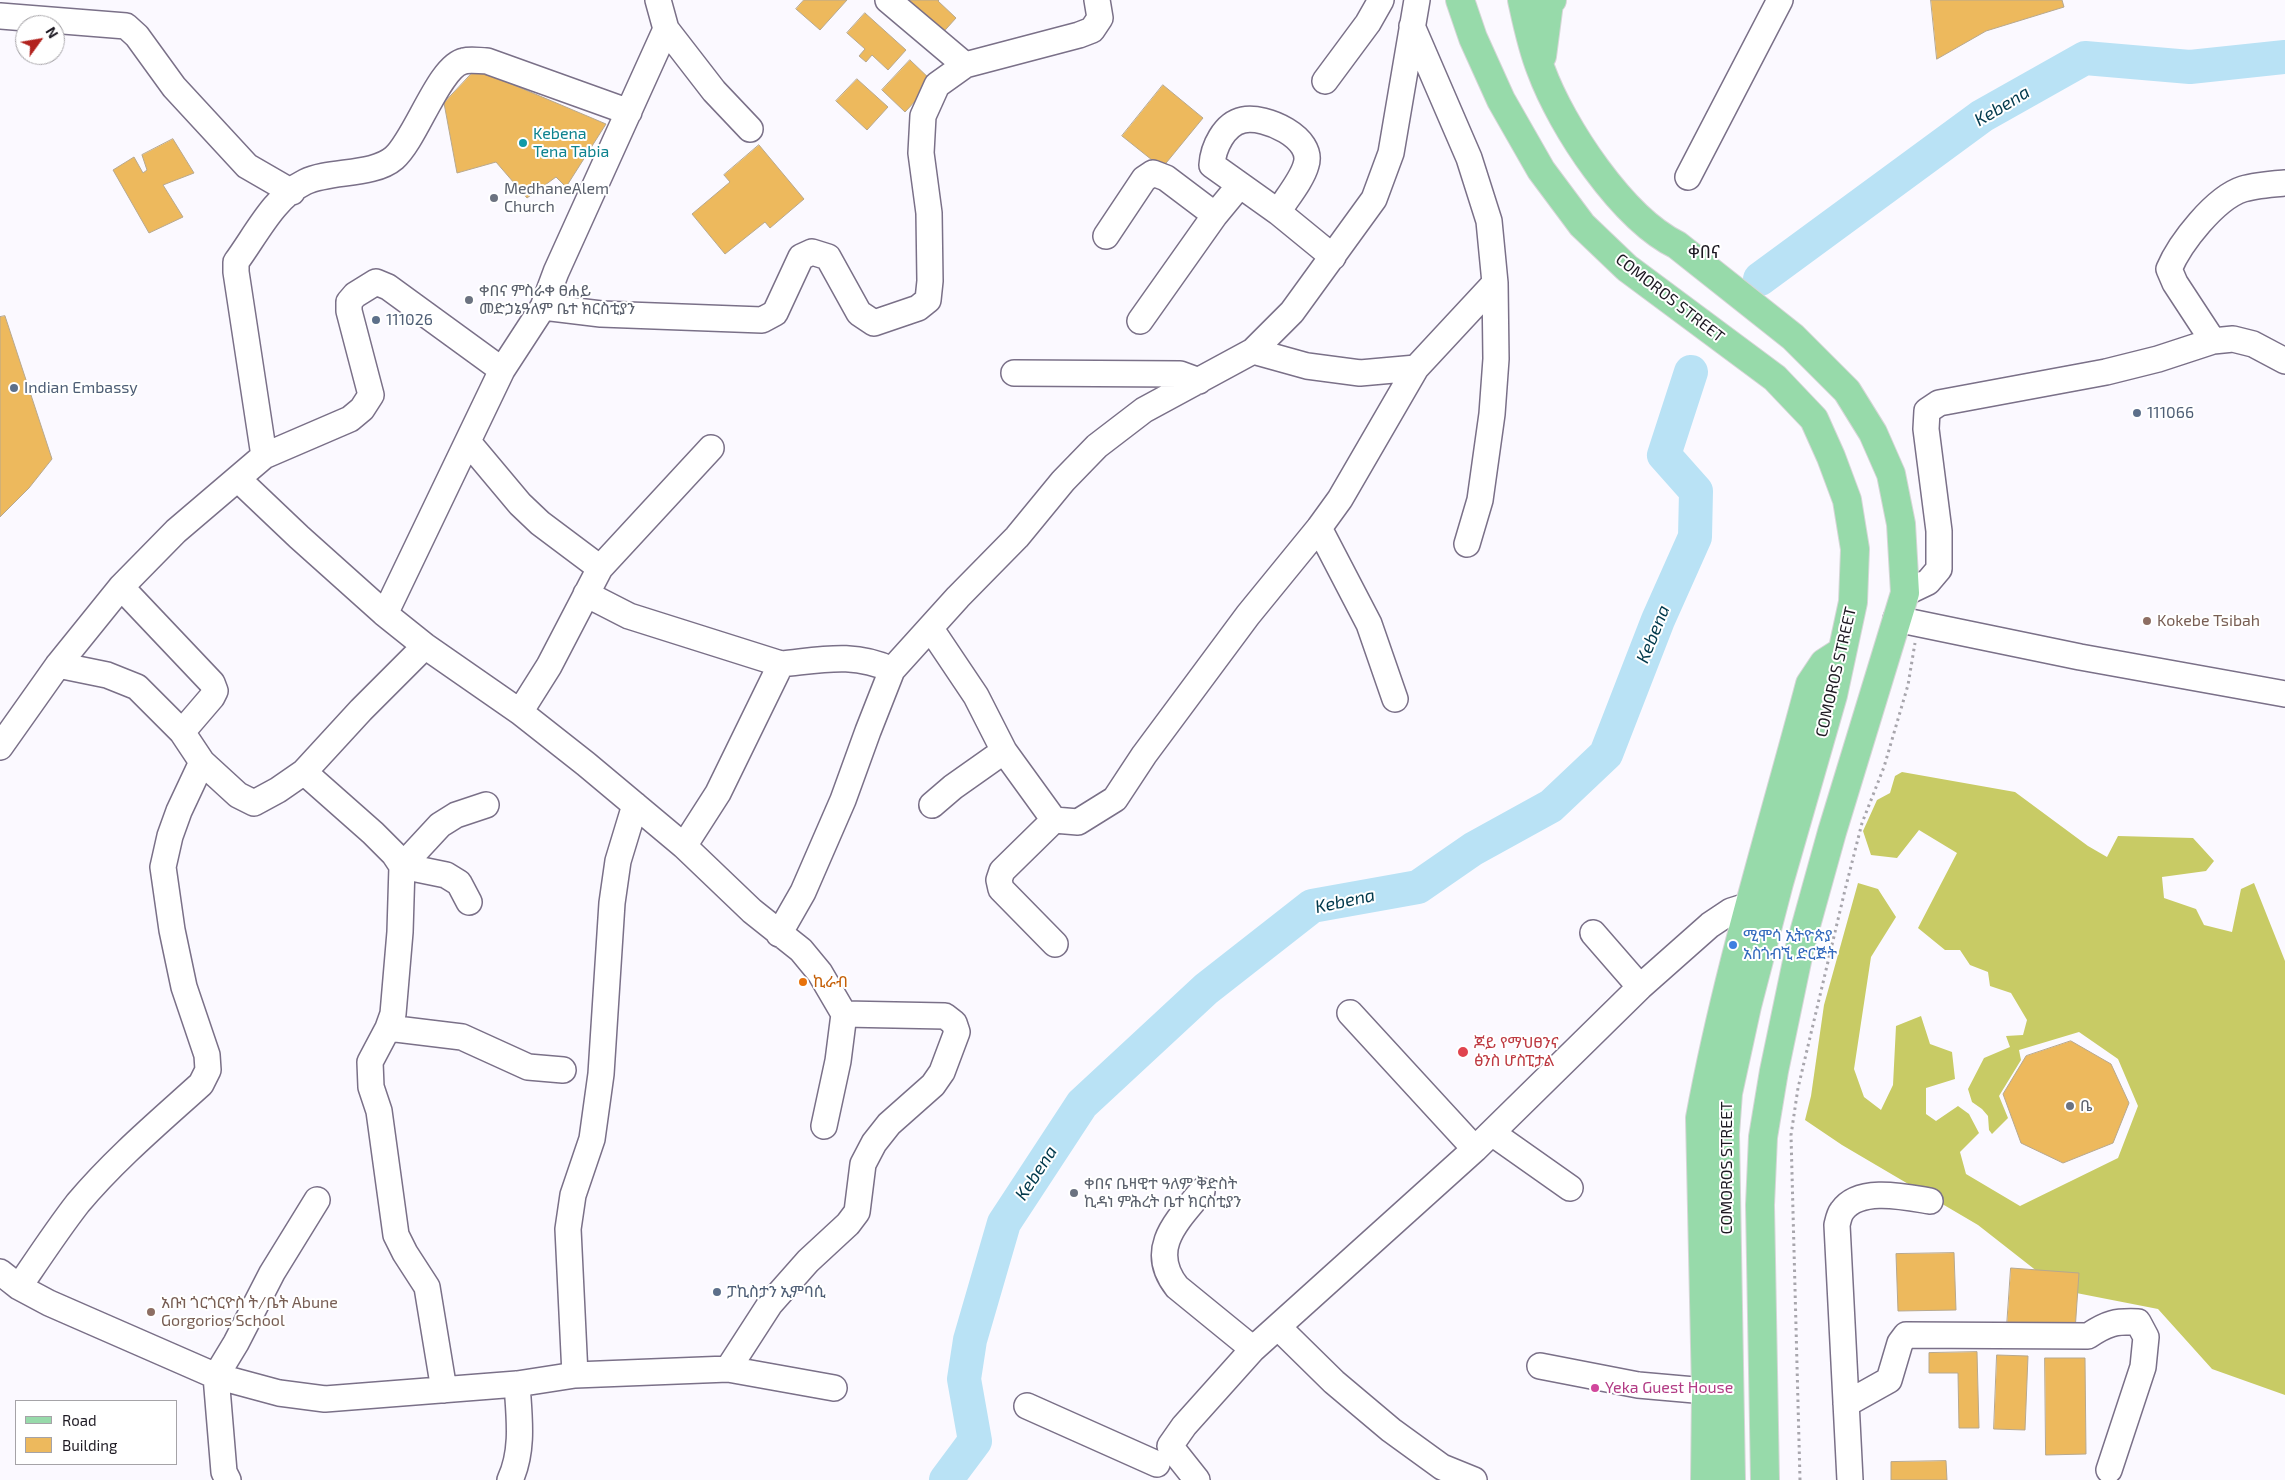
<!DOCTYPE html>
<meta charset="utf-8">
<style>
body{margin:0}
#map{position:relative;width:2285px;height:1480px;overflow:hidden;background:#fbf9ff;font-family:"Exo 2",sans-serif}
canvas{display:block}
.legend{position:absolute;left:15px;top:1400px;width:162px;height:65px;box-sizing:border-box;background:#fff;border:1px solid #a5a3a7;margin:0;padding:6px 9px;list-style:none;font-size:15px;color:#1d1922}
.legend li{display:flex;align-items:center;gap:10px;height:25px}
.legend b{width:25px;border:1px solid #a5a3a7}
.north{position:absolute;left:15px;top:15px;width:50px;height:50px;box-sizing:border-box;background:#fff;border:1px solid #a5a3a7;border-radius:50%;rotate:58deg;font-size:14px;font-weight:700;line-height:20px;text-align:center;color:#1d1922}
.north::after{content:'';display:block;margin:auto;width:18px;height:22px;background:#b2221e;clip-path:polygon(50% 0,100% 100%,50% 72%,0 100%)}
</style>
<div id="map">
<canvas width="2285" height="1480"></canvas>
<ul class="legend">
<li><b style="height:6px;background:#97daaa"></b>Road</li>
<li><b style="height:14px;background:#edb95d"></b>Building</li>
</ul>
<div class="north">N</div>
</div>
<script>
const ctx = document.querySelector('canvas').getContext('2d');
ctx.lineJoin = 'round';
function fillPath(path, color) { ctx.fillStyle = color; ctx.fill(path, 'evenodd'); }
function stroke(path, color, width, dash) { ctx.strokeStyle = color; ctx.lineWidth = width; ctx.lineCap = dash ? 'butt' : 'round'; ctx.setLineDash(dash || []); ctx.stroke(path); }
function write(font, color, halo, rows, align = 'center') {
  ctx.font = font + ' "Exo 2","Noto Sans Ethiopic",sans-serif'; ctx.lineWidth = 4; ctx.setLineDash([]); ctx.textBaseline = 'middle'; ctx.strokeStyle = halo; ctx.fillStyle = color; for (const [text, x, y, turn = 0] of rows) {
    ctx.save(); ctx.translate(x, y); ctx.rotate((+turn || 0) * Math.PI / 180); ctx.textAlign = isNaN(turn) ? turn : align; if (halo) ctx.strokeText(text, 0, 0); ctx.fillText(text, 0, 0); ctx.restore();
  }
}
fillPath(new Path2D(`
 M1902 772 2015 792 2088 846 2107 857 2118 836 2193 838 2214 861 2206 871 2162 877 2164 898 2196 909 2204 925 2232 932 2241 889 2254 883 2285 961V1395L2212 1369 2158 1309 2061 1290 1978 1225 1842 1145 1805 1120 1811 1096 1824 1005 1858 883 1878 889 1896 917 1871 957 1854 1069 1864 1097 1881 1110 1893 1085 1896 1026 1921 1016 1930 1044 1952 1052 1955 1079 1926 1088V1114L1936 1121 1958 1106 1969 1114 1979 1133 1960 1152 1966 1174 2020 1206 2118 1158 2138 1106 2118 1059 2079 1032 2019 1050 2021 1060 1999 1096 2008 1118 1992 1134 1989 1130 1988 1116 1982 1109 1972 1102 1968 1089 1984 1058 2010 1047 2006 1036 2023 1035 2027 1020 2011 993 1990 986 1988 972 1970 965 1960 950H1945L1918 928 1957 853 1919 830 1897 858 1871 855 1863 831 1877 800 1890 793 1895 776Z`), '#c8cb65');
stroke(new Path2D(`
 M1760 279 1982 116 2085 58 2190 67 2285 57
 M946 1480 975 1441 964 1379 970 1340 1004 1223 1082 1104 1206 989 1312 906 1418 887 1473 849 1551 806 1606 754 1658 620 1695 537 1696 491 1664 455 1691 372`), '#b9e2f5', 34);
const building = new Path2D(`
 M804 0H847L820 30 796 9Z
 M898 0H939L938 1 956 18 938 38Z
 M1931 0H2062L2064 7 1986 31 1937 59Z
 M865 13 906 50 888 70 872 55 866 62 859 56 865 49 847 33Z
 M910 60 933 82 905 112 882 90Z
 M476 69 606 124 566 187 556 177 527 198 496 162 457 173 444 103Z
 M857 79 888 107 867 130 836 101Z
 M1163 85 1203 118 1162 168 1122 136Z
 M173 139 194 173 163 185 183 217 149 233 113 170 134 157 143 173 147 170 142 155Z
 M759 145 804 199 770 228 765 222 725 254 692 214 730 182 724 175Z
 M5 316 52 459 29 488 0 517V317Z
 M2071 1041 2111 1064 2129 1103 2113 1143 2063 1163 2021 1143 2003 1094 2026 1056Z
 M1954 1253 1956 1310 1898 1311 1896 1254Z
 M2011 1268 2079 1273 2075 1331 2007 1326Z
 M1977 1352 1979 1428H1959L1958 1373H1929V1353Z
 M1997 1355 2028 1356 2025 1430 1994 1429Z
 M2045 1358H2085L2086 1454 2046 1455Z
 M1946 1461 1947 1480H1891V1462Z`);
fillPath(building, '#edb95d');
stroke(building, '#b7a88f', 1);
const minor = new Path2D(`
 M658 0 666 29 714 91 750 129
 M888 0 965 65 1079 35 1092 30 1100 18 1097 0
 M0 16 126 26 137 36 174 87 247 166 292 192
 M1325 81 1368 23 1381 0
 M1688 177 1780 0
 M1278 212 1212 165C1213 148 1224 124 1243 120 1265 115 1315 138 1306 165 1302 180 1286 199 1278 212L1333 257
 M1106 236 1144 179 1153 173 1166 178 1215 215 1239 186
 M543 307 601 314 762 320 775 313 801 257 812 252 828 257 859 313 874 323 918 308 928 300 930 281 929 213 921 153 923 116 937 85 965 65
 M1140 321 1215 215
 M2213 341 2233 339 2253 344 2285 361
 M1253 351 1307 366 1360 373 1416 368
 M1014 373 1180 374 1199 381
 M468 442 520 504 540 523 600 568
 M264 456 236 272V262C256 235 274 197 305 182 330 170 373 176 394 158 416 139 439 66 464 61 471 59 480 61 487 61L629 112
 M239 480 299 537 385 614 425 646 520 712 586 764 684 846 752 911 801 950 820 973 844 1014 838 1061 824 1126
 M1319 528 1369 624 1395 699
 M1467 544 1480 500 1492 414 1496 359 1495 283
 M121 587 212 683 215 691 212 697 182 732
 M1905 593 1928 582 1939 569V531L1926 429 1927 411 1939 403 2106 372 2158 359 2213 341 2175 283 2169 269C2180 243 2215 198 2243 189 2256 185 2272 184 2285 183
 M586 594 629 616 781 664
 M385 614 502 370 543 307 556 272 666 29
 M1896 619 2080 657 2285 694
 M931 629 976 696 1004 751 1054 820 1078 822 1115 799 1144 755 1248 615 1319 528 1340 499 1416 368 1495 283 1489 221 1469 158 1412 26
 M520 712 549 666 600 568 711 448
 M0 747 58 665 121 587 176 531 264 456 350 419 362 409 371 395 349 311V302L355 295 376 282 388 287 502 370
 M202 762 238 795 254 803 278 790 304 772 361 710 425 646
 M304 772 373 833 394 854 402 866 400 932 393 1014 388 1028 370 1062 371 1087 379 1111 396 1235 405 1253 427 1287 444 1390
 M932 805 953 787 1004 751
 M1054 820 1002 871 999 880 1001 889 1055 944
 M684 846 718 793 781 664C822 660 854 652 892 670
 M469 902 459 883 446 875 402 866 440 825 456 815 486 805
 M1593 933 1640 987
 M779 934 803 892 843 800 868 731 892 670 958 597 1017 537 1063 481 1097 446 1144 410 1253 351 1292 312 1374 199 1391 153 1417 0
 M1350 1013 1475 1149
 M388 1028 462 1037 528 1067 563 1070
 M1492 1133 1570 1188
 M1202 1191C1177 1221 1147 1249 1177 1287L1253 1349
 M0 1272 19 1287 49 1303 216 1376 279 1393 325 1399 517 1384 575 1375 728 1369 834 1388
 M19 1287C38 1259 57 1230 78 1203 115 1159 159 1122 201 1084L208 1070 207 1055 184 987 172 930 163 867 170 836 179 811 202 762 182 732 137 687 107 675 58 665
 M1278 1327 1334 1382 1391 1430 1442 1467 1474 1480
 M1540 1366 1638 1385 1706 1391
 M728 1369 770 1304 808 1261 848 1224 857 1212 863 1164 874 1143 889 1124 933 1085 942 1072 957 1032 954 1023 945 1016 844 1014
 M575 1375 568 1229 573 1195 592 1139 601 1074 612 903 618 861 635 805
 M1846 1404 1889 1380 1900 1343 1906 1335 2088 1336C2107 1323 2116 1321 2138 1322L2146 1337 2143 1367 2109 1470
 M1027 1406 1157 1464
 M228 1480 224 1472 216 1376 236 1343 272 1273 317 1200
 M510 1480C524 1450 519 1416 517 1384
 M1197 1480 1170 1446 1184 1426 1253 1349 1475 1149 1640 987 1710 925 1731 911 1750 905
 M1850 1480 1837 1225C1838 1221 1839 1215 1842 1211 1859 1186 1906 1197 1930 1201`);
const major = new Path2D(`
 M1460 0 1473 38 1501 100 1541 170 1582 225 1627 268 1775 378 1814 419 1831 457 1847 500 1855 549 1853 602 1833 695 1779 883 1747 1006 1728 1093 1725 1134 1731 1480
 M1522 0C1527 23 1532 48 1541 70 1562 127 1622 218 1677 245L1793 337 1847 391 1873 433 1891 474 1901 524 1905 593 1832 832 1800 947 1774 1071 1763 1137 1760 1205 1765 1480
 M1542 56 1549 3 1552 0
 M1705 1480 1706 1391 1700 1118C1727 971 1772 828 1810 684L1824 663 1841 652`);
stroke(minor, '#7a7088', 28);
stroke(major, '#d6d6d7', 30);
stroke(new Path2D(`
 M1800 1480 1791 1135 1798 1088 1845 890 1862 823 1884 767 1908 685 1915 643`), '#a7a5ac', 3, [2.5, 4]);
stroke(minor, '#fff', 25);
stroke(major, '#97daaa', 28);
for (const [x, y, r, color] of [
 [523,143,5,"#0f9aa8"],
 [494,198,5,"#6b7280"],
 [469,300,5,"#6b7280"],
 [376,320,5,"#5c6f8a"],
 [14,388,5,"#5c6f8a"],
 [2137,413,5,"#5c6f8a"],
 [2147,621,5,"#8d6e63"],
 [1733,945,5,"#3f7fe0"],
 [803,982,5,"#e8710a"],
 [1463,1052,6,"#e0444e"],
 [2070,1106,5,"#6b7280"],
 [1074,1193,5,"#6b7280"],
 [717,1292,5,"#5c6f8a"],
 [151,1312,5,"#8d6e63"],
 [1595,1388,5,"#d1479c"]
]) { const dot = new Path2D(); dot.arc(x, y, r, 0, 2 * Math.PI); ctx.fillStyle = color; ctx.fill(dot); stroke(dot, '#fff', 2); }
write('16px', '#0d838f', '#fff', [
 ["Kebena",533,134],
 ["Tena Tabia",533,152]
], 'left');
write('16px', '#5b616d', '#fff', [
 ["MedhaneAlem",504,189],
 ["Church",504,207],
 ["ቀበና ምስራቀ ፀሐይ",479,291],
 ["መድኃኔዓለም ቤተ ክርስቲያን",479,309],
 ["ቤ",2080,1106],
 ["ቀበና ቤዛዊተ ዓለም ቅድስት",1084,1184],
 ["ኪዳነ ምሕረት ቤተ ክርስቲያን",1084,1202]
], 'left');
write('16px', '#1d1922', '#fff', [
 ["COMOROS STREET",1670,298,38],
 ["COMOROS STREET",1836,672,-77],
 ["COMOROS STREET",1727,1168,-90]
]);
write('16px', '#4e5e75', '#fff', [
 ["111026",386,320],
 ["Indian Embassy",24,388],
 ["111066",2147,413],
 ["ፓኪስታን ኢምባሲ",727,1292]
], 'left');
write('16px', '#785e54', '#fff', [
 ["Kokebe Tsibah",2157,621],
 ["አቡነ ጎርጎርዮስ ት/ቤት Abune",161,1303],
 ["Gorgorios School",161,1321]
], 'left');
write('16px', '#366cbe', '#fff', [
 ["ሚሞሳ ኢትዮጵያ",1743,936],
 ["አስጎብኚ ድርጅት",1743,954]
], 'left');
write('16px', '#c56008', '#fff', [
 ["ኪራብ",813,982]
], 'left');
write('16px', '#be3a42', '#fff', [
 ["ጆይ የማህፀንና",1474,1043],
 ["ፅንስ ሆስፒታል",1474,1061]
], 'left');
write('16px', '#b23c85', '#fff', [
 ["Yeka Guest House",1605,1388]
], 'left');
write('italic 18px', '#01394c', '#fff', [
 ["Kebena",2002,106,-31],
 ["Kebena",1653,634,-68],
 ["Kebena",1345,901,-12],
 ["Kebena",1036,1173,-57]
]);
write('18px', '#1d1922', '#fff', [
 ["ቀበና",1704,252]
]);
</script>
